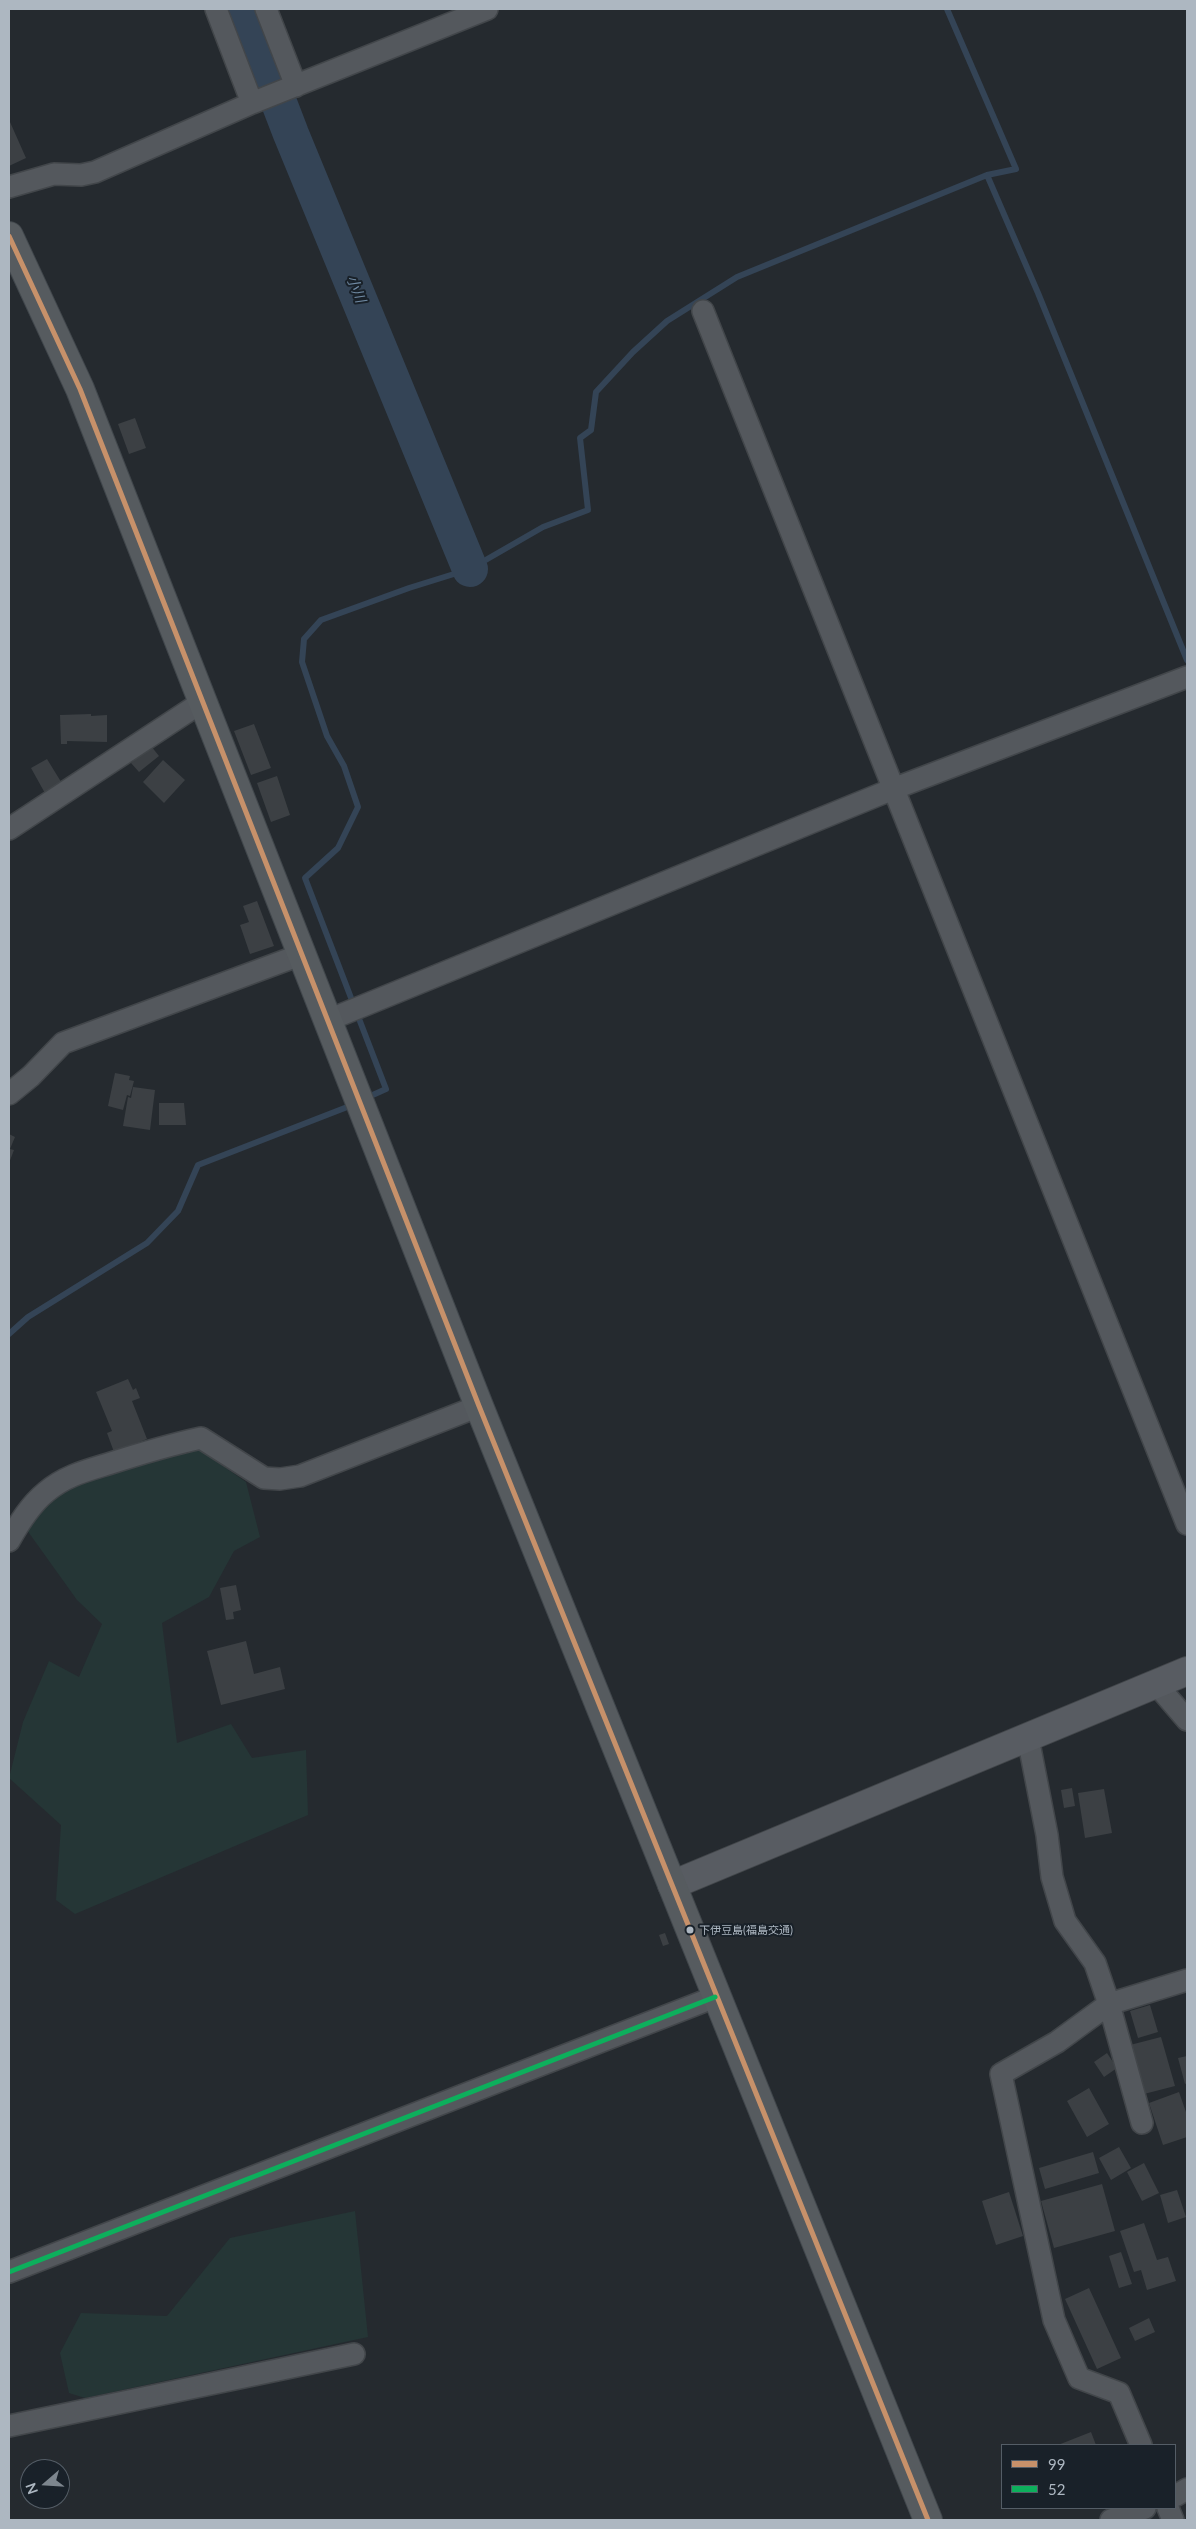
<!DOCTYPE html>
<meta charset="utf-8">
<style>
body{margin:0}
#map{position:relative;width:1196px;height:2529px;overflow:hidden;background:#252a2f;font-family:Lato,sans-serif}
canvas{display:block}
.frame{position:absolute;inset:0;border:10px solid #adb7c1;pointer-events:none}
.legend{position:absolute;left:1001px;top:2444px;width:175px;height:65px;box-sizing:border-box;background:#192129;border:1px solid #545d66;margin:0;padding:6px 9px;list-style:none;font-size:15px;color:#adb7c1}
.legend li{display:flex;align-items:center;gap:10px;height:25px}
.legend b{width:25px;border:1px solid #545d66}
.north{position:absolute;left:20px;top:2459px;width:50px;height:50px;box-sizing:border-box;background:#192129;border:1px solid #545d66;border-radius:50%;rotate:251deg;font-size:14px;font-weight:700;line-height:20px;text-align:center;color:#adb7c1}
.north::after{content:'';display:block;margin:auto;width:18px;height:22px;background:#7d868e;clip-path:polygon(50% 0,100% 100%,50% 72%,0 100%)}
</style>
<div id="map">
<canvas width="1196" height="2529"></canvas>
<div class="frame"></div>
<ul class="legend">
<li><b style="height:6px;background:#c7916a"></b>99</li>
<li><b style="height:6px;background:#0daf5c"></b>52</li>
</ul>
<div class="north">N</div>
</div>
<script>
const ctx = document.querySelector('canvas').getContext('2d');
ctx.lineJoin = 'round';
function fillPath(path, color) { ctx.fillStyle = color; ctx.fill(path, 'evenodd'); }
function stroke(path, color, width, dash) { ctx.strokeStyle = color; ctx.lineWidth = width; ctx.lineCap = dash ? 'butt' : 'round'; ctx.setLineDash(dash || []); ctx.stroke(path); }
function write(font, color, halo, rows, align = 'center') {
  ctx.font = font + ' Lato,"Noto Sans JP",sans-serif'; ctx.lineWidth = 4; ctx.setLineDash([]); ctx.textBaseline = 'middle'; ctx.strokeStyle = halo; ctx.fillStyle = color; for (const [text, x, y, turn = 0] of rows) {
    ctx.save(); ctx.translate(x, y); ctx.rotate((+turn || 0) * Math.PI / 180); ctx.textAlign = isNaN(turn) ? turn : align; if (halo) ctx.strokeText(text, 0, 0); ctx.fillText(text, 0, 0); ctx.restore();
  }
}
fillPath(new Path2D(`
 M200 1450 246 1482 260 1537 234 1551 209 1597 162 1623 177 1743 231 1724 252 1758 306 1750 308 1815 75 1914 56 1900 61 1825 9 1778 23 1722 49 1661 79 1677 102 1624 77 1600 24 1526 57 1491 134 1455Z
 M355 2211 368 2337 85 2398 69 2393 60 2353 81 2313 167 2316 230 2238Z`), '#253636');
stroke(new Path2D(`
 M987 175 1038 293 1187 660
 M366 1098 386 1089 305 878 338 848 358 807 344 766 327 736 302 662 304 639 321 620 409 588 470 569 543 527 588 510 580 438 591 430 596 392 633 352 667 321 737 277 987 175 1016 169 947 9
 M9 1334 28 1317 147 1243 178 1211 198 1165 355 1104`), '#344456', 6);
stroke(new Path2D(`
 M243 9 291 134 470 569`), '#344456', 36);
fillPath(new Path2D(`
 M10 122 26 158 9 166V123Z
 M135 418 146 448 129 454 118 424Z
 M91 714V716L107 715V742L67 741V744H61L60 715Z
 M254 724 271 768 251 775 234 731Z
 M151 746 159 756 139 772 131 763Z
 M47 759 63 785 46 795 31 768Z
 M163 760 185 780 164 803 143 782Z
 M277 776 290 815 271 822 257 783Z
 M257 901 274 946 250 954 240 925 249 922 243 906Z
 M115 1073 130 1076 129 1080 134 1081 130 1096 127 1095 123 1110 108 1106Z
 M133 1087 155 1090 150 1130 123 1126 128 1097 131 1098Z
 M159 1103H184L186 1125H159Z
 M9 1134 15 1137 10 1149 14 1150 9 1163Z
 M128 1379 133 1390 136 1388 140 1398 132 1401 147 1439 114 1452 107 1433 112 1431 96 1392Z
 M236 1585 241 1610 233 1612 234 1619 226 1620 220 1588Z
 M246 1641 254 1674 280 1667 285 1689 221 1705 207 1651Z
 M1072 1788 1075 1806 1064 1808 1061 1790Z
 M1104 1789 1112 1833 1085 1838 1078 1793Z
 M665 1933 669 1944 663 1946 659 1935Z
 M1150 2005 1158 2032 1138 2038 1130 2011Z
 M1161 2037 1175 2086 1144 2094 1130 2045Z
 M1107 2053 1117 2068 1104 2077 1094 2062Z
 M1187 2056V2083L1185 2084 1178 2058Z
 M1089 2088 1109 2124 1087 2137 1067 2101Z
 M1179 2092 1187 2115V2137L1163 2145 1149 2103Z
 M1119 2147 1131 2168 1111 2180 1099 2158Z
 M1093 2152 1099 2173 1045 2189 1039 2168Z
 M1144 2163 1159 2193 1142 2201 1127 2172Z
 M1102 2184 1115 2231 1054 2248 1041 2201Z
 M1177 2190 1186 2217 1168 2223 1160 2195Z
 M1009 2192 1023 2236 996 2245 982 2201Z
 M1144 2223 1157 2260 1168 2257 1176 2281 1147 2290 1141 2270 1134 2272 1120 2231Z
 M1121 2252 1132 2284 1119 2288 1109 2256Z
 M1089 2288 1121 2358 1097 2369 1065 2299Z
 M1149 2318 1155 2332 1135 2341 1129 2328Z
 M1091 2432 1096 2445H1058Z`), '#3c4044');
const street = new Path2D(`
 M216 9 252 103
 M266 9 296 86
 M9 187 54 174 81 175 95 172 252 103 487 9
 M703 311 1187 1524
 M9 829 202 702
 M326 1021 893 789 1187 677
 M9 1094 31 1076 63 1043 300 955
 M9 1541C19 1523 30 1505 46 1492 65 1476 85 1471 108 1464 139 1454 169 1445 201 1438L264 1478 280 1479 300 1476 479 1406
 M1157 1685 1187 1720
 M1028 1738 1047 1835 1052 1877 1065 1921 1095 1963 1109 2004 1057 2042 1001 2074 1054 2320 1079 2378 1119 2393 1141 2445
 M1142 2123 1109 2004 1187 1980
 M9 2272 715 1997
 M9 2426 354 2354
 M1175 2496 1187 2489
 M1168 2508 1173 2520
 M1111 2520 1145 2508`);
const secondary = new Path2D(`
 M672 1885 1187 1671`);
const primary = new Path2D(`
 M9 236 80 389 479 1406 928 2520`);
stroke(street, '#42464a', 24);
stroke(secondary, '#42464a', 30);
stroke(primary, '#41474c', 30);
stroke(street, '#54585d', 21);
stroke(secondary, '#585c62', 28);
stroke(primary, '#565b5f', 28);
stroke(new Path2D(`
 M9 236 80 389 479 1406 928 2520`), '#c7916a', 5);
stroke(new Path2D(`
 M9 2272 715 1997`), '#0daf5c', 5);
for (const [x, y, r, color] of [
 [690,1930,4.5,"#adb7c1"]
]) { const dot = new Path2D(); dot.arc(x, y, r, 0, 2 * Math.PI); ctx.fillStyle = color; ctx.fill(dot); stroke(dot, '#192129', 2); }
write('11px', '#adb7c1', '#192129', [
 ["下伊豆島(福島交通)",699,1930]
], 'left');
write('italic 14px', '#708aa3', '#192129', [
 ["小川",356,289,68]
]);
</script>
